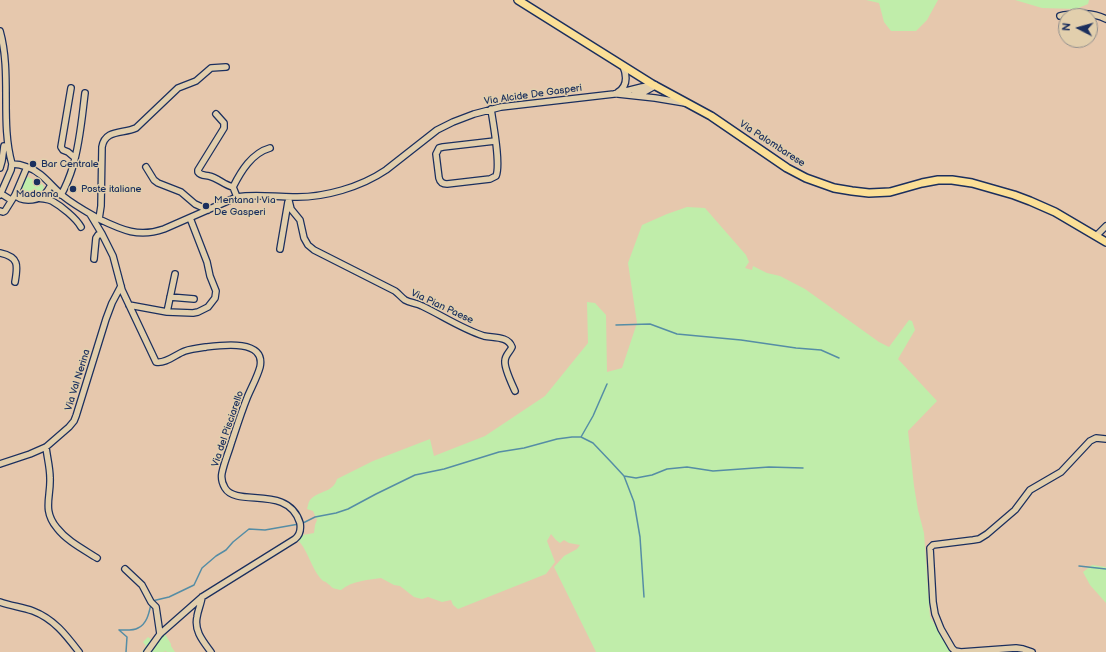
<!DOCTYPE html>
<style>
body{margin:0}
#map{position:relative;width:1106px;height:652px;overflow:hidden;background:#e6c8ad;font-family:"Balsamiq Sans",sans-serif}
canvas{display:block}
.north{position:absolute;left:1058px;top:8px;width:40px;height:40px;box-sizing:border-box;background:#e2cfad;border:1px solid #928f8d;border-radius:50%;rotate:276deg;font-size:11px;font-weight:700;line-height:16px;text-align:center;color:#1b2f5e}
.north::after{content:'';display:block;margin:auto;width:14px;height:18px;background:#1b2f5e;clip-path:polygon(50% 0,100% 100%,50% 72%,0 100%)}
</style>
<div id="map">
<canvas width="1106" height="652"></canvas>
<div class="north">N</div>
</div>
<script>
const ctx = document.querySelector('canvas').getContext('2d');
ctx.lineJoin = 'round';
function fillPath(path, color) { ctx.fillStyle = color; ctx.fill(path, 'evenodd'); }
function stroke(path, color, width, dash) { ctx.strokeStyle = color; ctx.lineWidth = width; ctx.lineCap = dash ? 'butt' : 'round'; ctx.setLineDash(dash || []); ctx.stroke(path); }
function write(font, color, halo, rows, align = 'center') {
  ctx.font = font + ' "Balsamiq Sans",sans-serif'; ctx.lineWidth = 3; ctx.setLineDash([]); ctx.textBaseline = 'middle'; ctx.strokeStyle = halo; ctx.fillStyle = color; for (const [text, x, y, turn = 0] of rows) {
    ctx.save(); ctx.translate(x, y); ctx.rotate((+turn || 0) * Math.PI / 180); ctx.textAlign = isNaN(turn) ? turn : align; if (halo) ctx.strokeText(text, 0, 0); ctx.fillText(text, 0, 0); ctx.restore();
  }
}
fillPath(new Path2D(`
 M866 0H938L927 20 916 31H891L884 22 879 3Z
 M1015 0H1089L1088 4 1076 9 1042 8Z
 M28 177 42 184 44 187C40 197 27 200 18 195V193L24 179Z
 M687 207 705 208 746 255 749 262 745 268 752 270 753 266 767 273 780 276 805 289 879 342 889 347 909 320 912 321 915 330 898 359 937 401 908 431 914 486 918 510 924 533 930 617 952 652H596L554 567 564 556 577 549 580 545 569 543 564 540 560 543 556 540 551 534 547 541 555 562 546 574 458 609 453 605 451 600 442 602 428 597 422 599 414 597 400 586 394 585 381 578C367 580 352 581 341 590 330 588 334 588 327 583 324 580 325 583 322 580 311 569 307 546 296 539L303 535 314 533 315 525 317 520 313 511 307 509C308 506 308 503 310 500 319 490 333 493 337 479L373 461 430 439 434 456 485 436 545 396 588 343 587 302 595 303 606 315 607 372 622 368 637 323 628 263 642 225 667 214Z
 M1092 565 1106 567V603L1090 585 1083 572Z
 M165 634 171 644V646L175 652H167L165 651 164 652H142L146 646 143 642 148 637 152 640 160 638Z`), '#c0edaa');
stroke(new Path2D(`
 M616 325 650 324 677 334 741 340 796 348 821 350 839 358
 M581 437 593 416 607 384
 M624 476 636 478 652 475 667 469 687 467 713 471 769 467 803 468
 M303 523 315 517 336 513 348 509 376 494 415 475 444 469 499 452 524 448 557 439 572 437H581L593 443 612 463 624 476 634 502 640 537 644 597
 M1079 566 1106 569
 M152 601 169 597 194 585 202 568 216 556 226 550 233 542 249 529 265 530 299 524
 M119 630C124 630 133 631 138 628 147 624 149 613 151 604
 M119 630 127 637 126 652`), '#558da5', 1.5);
const minor = new Path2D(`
 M1060 16 1064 15C1078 13 1093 12 1106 19
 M0 31C12 74 0 122 12 164
 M71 88 61 147 63 150 68 152 75 158
 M618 92C628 86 627 76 623 66
 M618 94 655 98 685 103
 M635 94 644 92 653 87
 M491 109C493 123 501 164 496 176L490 179 447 184C443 184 440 182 439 178L436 154 439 148 443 147 495 141
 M216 114 224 123V128L198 170V172C201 176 205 175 209 176 218 178 224 185 233 187
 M12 164C17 164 22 165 27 167 42 172 51 186 63 196 74 205 87 212 99 219 122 230 139 238 164 229L237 197C255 194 275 197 293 197 324 198 361 187 386 170L437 130 453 122 474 114 501 107 614 94 642 87 655 85
 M27 167 15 195C21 202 35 201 43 196 46 193 49 189 51 185
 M146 167 154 180 158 183 181 192 195 204 208 210
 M0 168 2 161 4 146
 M0 193 11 200
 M0 195 11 170 12 164
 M61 195C66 186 70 176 73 166 80 143 82 117 85 93
 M237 197 233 187C241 171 252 153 270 148
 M288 197 291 209 300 220 304 238 308 245 314 250 395 291C399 294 401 297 405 300 410 303 417 303 422 306 443 316 462 329 484 336 494 338 508 336 512 347 510 352 505 355 505 361 504 368 512 384 515 391
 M39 198C43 199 48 199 52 201 61 206 76 218 81 227
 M0 211 3 212 5 211 15 195
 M90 214 102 234 113 256 122 290 156 362C166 364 176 354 185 351 191 349 199 348 206 347 222 345 266 339 260 367 257 378 251 388 247 398 241 413 236 429 231 444 228 454 224 463 222 473 221 478 222 483 225 488 237 508 288 484 300 523 301 529 300 535 295 539L202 597 160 634 147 652
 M99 219 101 206 102 147C105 129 123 134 136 128L178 88 196 81 211 68 226 67
 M1096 236 1106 226
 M280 249 288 202
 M0 253C19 257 18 265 15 282
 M94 259 96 238 98 235 102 234
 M170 297 194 299
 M129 305 167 312 193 313 198 312 208 307 215 298 216 291 210 276 207 262 190 218
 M167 312 175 274
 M46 447C47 457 50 467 50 478 51 497 42 510 57 528 67 541 83 549 97 558
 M0 464 30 454 46 447 69 427 74 421 76 416 106 319 112 303 121 286
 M125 569 142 585 151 602 156 607 160 634
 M202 597C201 604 198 610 197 617 194 631 203 641 211 652
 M0 602C11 606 22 607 33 611 54 619 66 635 79 652
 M1032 652 1023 649 1016 648 961 652 955 651 952 648 941 629 935 614 933 602 930 548 933 545 973 540 979 539 987 534 1015 510 1030 490 1061 472 1090 441 1096 438 1106 439`);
const major = new Path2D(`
 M518 0 652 84 711 116 787 168 806 178 834 188 852 191 869 193 890 192 922 183 938 180H952L972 183 1014 195 1030 201 1055 212 1106 242`);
stroke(minor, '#1b2f5e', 8);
stroke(major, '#1b2f5e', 10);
stroke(minor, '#e2cfad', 5.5);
stroke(major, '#fbdf96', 7);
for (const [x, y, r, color] of [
 [33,164,4,"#1b2f5e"],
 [37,182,4,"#1b2f5e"],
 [73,189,4,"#1b2f5e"],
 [206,206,4,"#1b2f5e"]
]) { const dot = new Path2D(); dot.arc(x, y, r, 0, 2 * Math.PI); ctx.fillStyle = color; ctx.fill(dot); stroke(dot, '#e2cfad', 1.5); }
write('10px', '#1b2f5e', '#e2cfad', [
 ["Via Alcide De Gasperi",533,95,-8],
 ["Via Palombarese",772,144,33],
 ["Via Pian Paese",442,307,25],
 ["Via Val Nerina",78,380,-73],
 ["Via del Pisciarello",228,429,-71]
]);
write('10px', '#1b2f5e', '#e2cfad', [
 ["Bar Centrale",41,164],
 ["Poste italiane",81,189],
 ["Madonna",37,194,"center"],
 ["Mentana | Via",214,200],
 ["De Gasperi",214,212]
], 'left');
</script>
